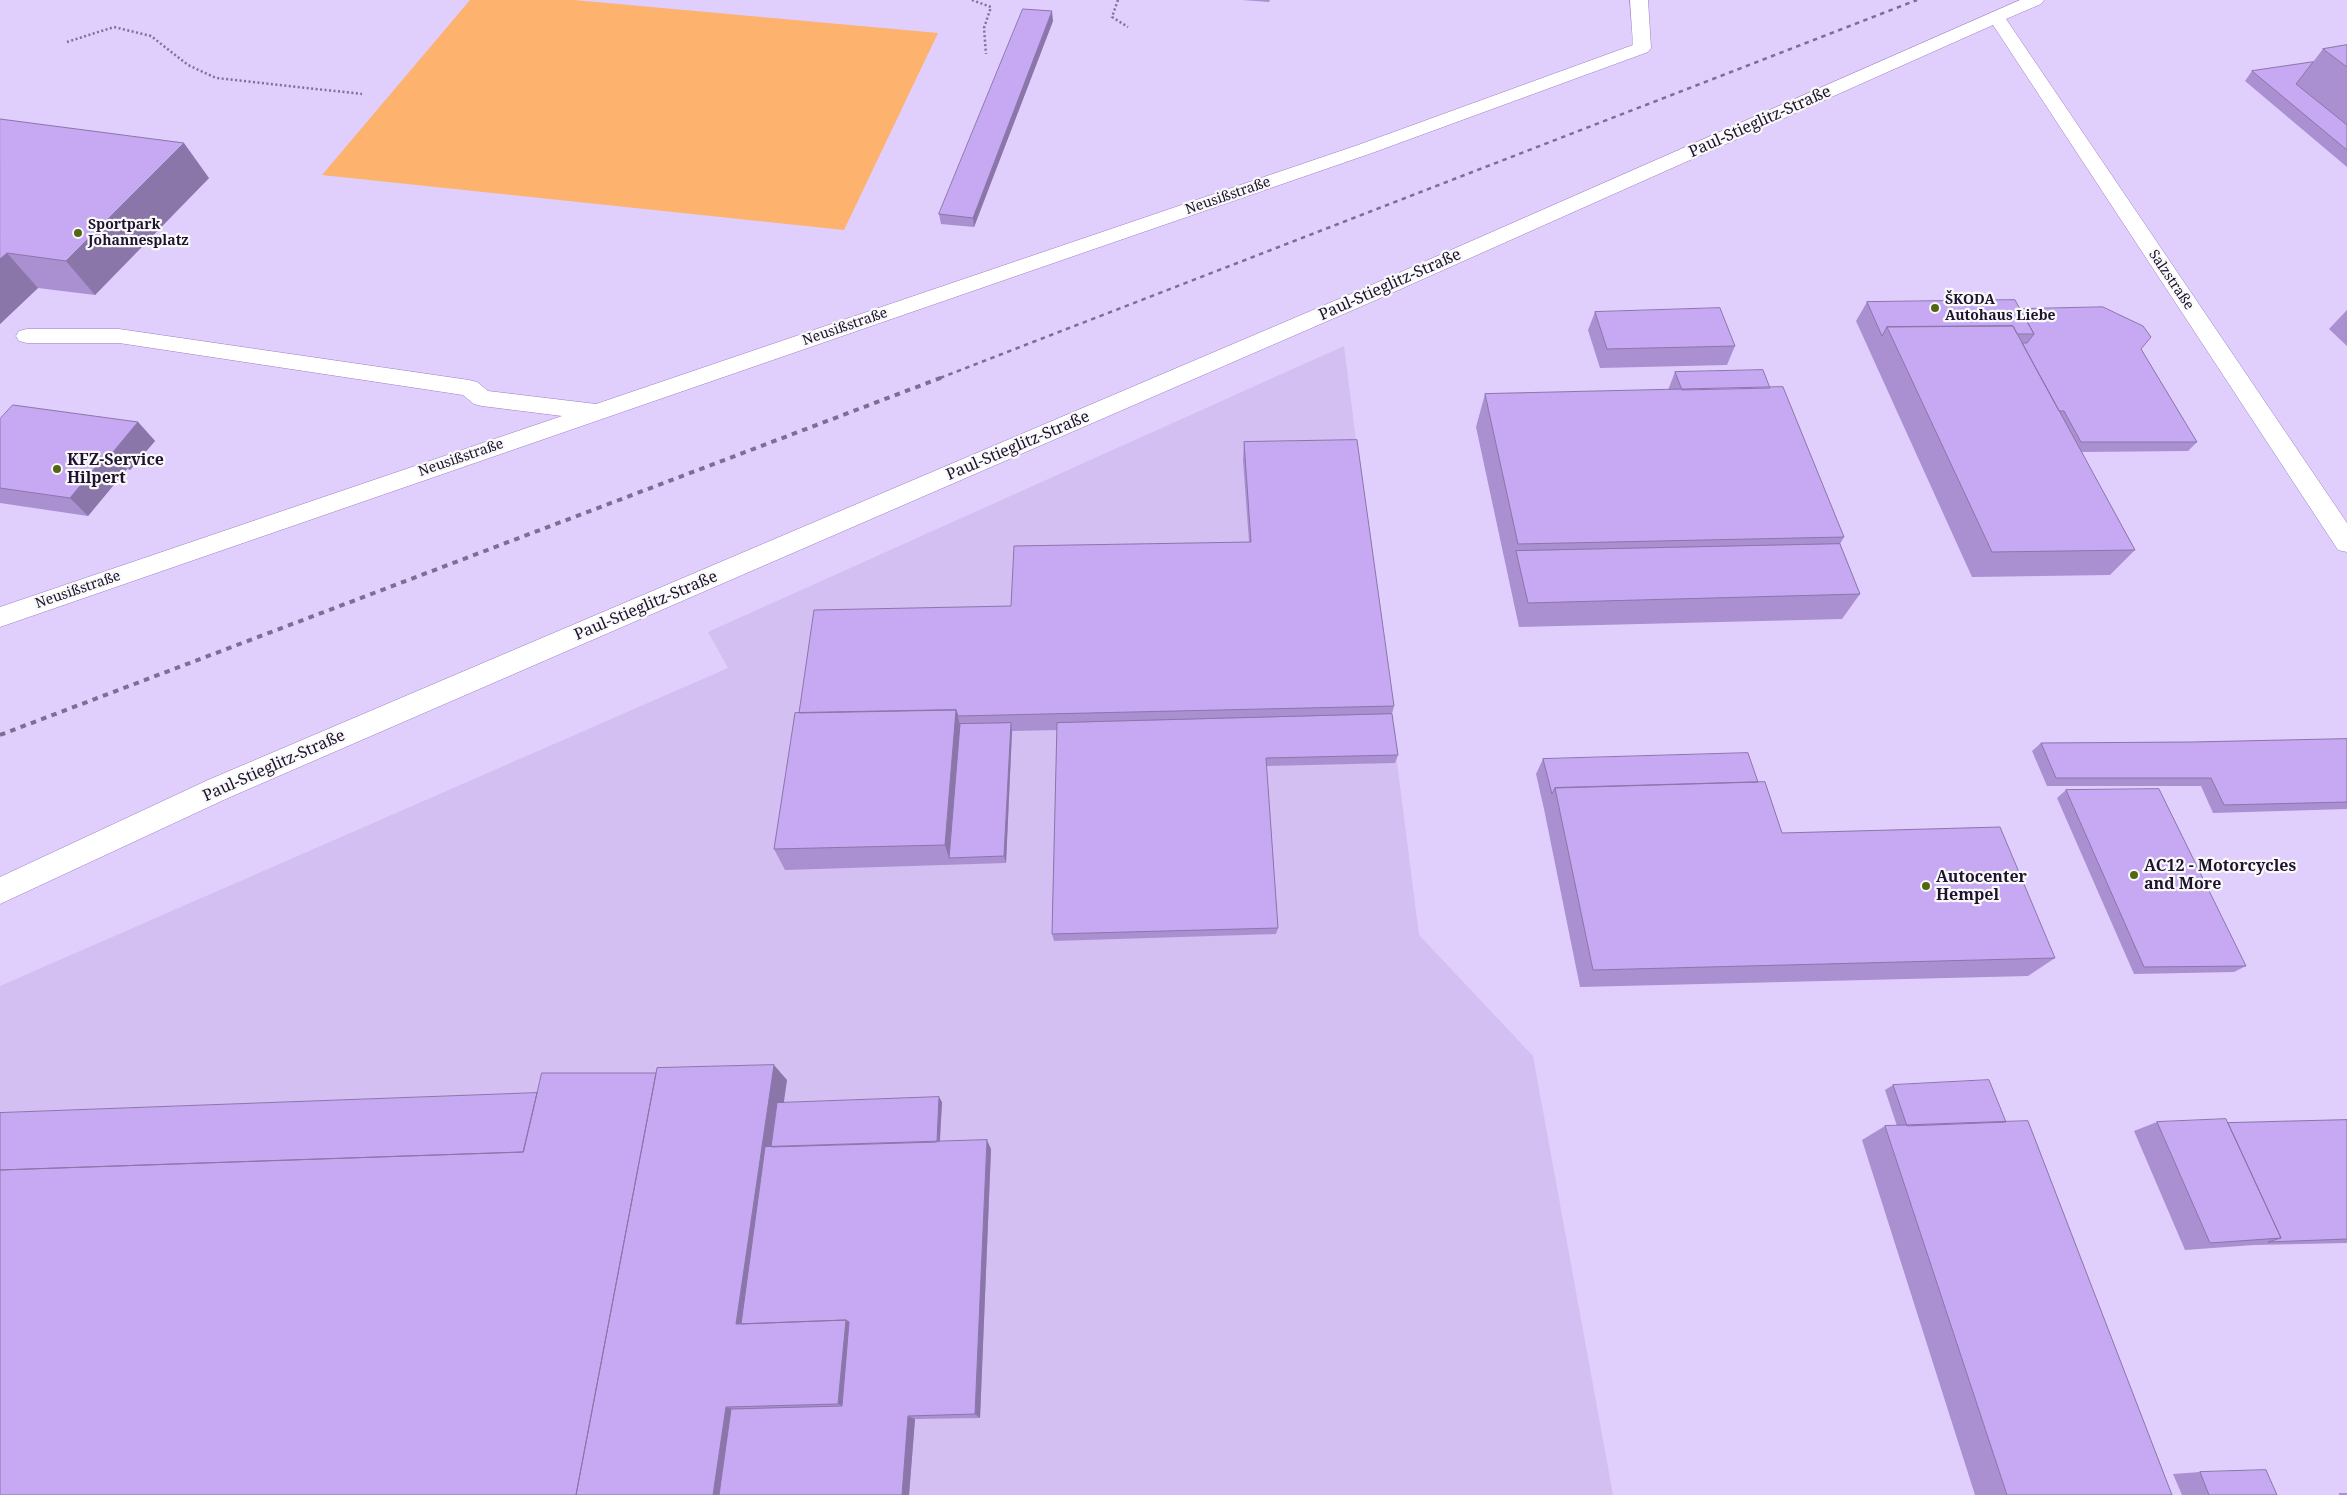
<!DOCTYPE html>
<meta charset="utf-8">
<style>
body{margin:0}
canvas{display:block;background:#e0cefd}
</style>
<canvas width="2347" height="1495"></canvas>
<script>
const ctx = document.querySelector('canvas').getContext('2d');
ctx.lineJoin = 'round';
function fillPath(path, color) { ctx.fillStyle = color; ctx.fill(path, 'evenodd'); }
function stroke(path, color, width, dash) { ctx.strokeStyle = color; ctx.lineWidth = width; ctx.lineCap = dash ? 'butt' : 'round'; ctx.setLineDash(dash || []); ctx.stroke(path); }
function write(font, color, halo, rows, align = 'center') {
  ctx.font = font + ' "Noto Serif",serif'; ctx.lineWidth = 4.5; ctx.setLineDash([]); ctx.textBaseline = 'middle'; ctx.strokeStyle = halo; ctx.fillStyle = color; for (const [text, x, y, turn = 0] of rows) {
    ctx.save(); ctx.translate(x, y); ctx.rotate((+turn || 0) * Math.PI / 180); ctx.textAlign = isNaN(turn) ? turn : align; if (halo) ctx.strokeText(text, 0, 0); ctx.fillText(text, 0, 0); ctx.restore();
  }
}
fillPath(new Path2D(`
 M1344 346 1419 935 1533 1056 1613 1495H0V986L728 668 708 632Z`), '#d3bff1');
fillPath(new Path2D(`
 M470 0H574L938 33 844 230 322 175Z`), '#fdb26d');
const minor = new Path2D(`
 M1630 0H1648L1651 48 1648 52 1372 153 0 627V607L562 416 482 406 474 404 463 395 119 343H27L19 341 16 336 19 331 27 329H119L469 380 477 382 488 391 596 404 1358 145 1633 45Z
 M2020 0H2044L2041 4 2006 19 2347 523V552L2338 550 1993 25 1376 300 228 798 0 904V877L208 780 1360 290Z`);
stroke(minor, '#9c7ec6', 1);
stroke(new Path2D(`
 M972 0 991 7 984 28 986 54
 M1118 0 1112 17 1128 27
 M67 42 114 27 151 36 188 65 216 78 362 94`), '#7f7095', 2.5, [2, 2.5]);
fillPath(minor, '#fff');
stroke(new Path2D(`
 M940 378 1917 0`), '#7d6e93', 2.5, [4.5, 4.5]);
stroke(new Path2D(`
 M0 735 943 377`), '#7d6e93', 4, [5.5, 5.5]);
fillPath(new Path2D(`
 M1242 0H1270L1269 2Z
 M1053 21 974 227 941 224 939 214Z
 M2347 45V167L2245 81 2252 71 2313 62 2323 49Z
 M0 119 209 178 95 295 38 288 0 324Z
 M1867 302 2020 309 2141 349 2197 442 2188 451 2081 452 2135 550 2110 575 1972 577 1856 321Z
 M2347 310V346L2329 329Z
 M1595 312 1735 346 1727 365 1600 368 1588 330Z
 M1675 372 1844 537 1840 544 1860 594 1842 619 1519 627 1476 427 1485 394 1668 390Z
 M0 419 138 422 155 441 130 470 127 469 88 516 0 503Z
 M1244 442 1394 706 1392 714 1398 755 1395 763 1266 766 1278 928 1276 934 1054 941 1052 934 1057 730 1012 731 1006 863 785 870 774 849 799 713 1011 606 1249 542 1243 460Z
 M2347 739V809L2213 813 2201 786H2047L2032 751 2041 743 2193 742Z
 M1543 759 1758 782 1782 833 2055 958 2028 976 1580 987 1544 809 1536 774Z
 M2066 790 2246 966 2234 972 2134 974 2057 798Z
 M787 1080 783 1103 942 1102 940 1142 991 1149 980 1418 915 1419 909 1495H0L537 1093Z
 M1893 1085 2006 1122 2172 1495H1975L1862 1140 1885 1126H1897L1885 1090Z
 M2347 1120V1243L2254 1245 2185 1250 2134 1131 2157 1122 2228 1123Z
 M2200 1472 2277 1495H2182L2173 1474Z
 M2339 1493H2347V1495H2339Z`), '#aa90d1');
fillPath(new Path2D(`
 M1052 11 1053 21 974 227 973 218Z
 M184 143 209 178 95 295 66 261Z
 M7 253 38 288 0 324V259Z
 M138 422 155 441 130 470 113 452Z
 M109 451 127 469 88 516 70 498Z
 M956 710 962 732 949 858 945 845Z
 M1011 723 1012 731 1006 863 1004 856Z
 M774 1065 787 1080 752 1326 736 1324Z
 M939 1097 942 1102 939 1151 936 1147Z
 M987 1140 991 1149 980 1418 975 1414Z
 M846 1320 857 1328 850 1409 838 1404Z
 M726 1407 742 1412 731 1495H713Z
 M908 1416 915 1419 909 1495H902Z`), '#8b76aa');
const building = new Path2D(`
 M1023 9 1052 11 973 218 939 214Z
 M2347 45V67L2323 49Z
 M2313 62 2296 84 2347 125V150L2252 71Z
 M0 119 184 143 66 261 7 253 0 259Z
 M2015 300 2034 334H2017L2013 326 1887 327 1882 336 1867 302Z
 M2103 307 2143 326 2151 337 2141 349 2197 442H2081L2064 411H2059L2022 343H2027L2034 334 2020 309Z
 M1720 308 1735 346 1607 349 1595 312Z
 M2013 326 2135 550 1992 552 1887 327Z
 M1763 370 1770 388 1682 390 1675 372Z
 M1783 387 1844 537 1518 544 1485 394Z
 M13 405 138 422 113 452 109 451 70 498 0 488V419Z
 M1357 440 1394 706 958 716 956 710 799 713 814 610 1011 606 1014 546 1251 542 1244 442Z
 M1840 544 1860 594 1528 603 1516 551Z
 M956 710 945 845 774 849 795 713Z
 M1392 714 1398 755 1266 758 1278 928 1052 934 1057 723Z
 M1011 723 1004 856 949 858 960 724Z
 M2347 739V802L2224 805 2211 778H2056L2041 743 2193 742Z
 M1748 753 1758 782 1555 788 1552 794 1543 759Z
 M1765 782 1782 833 2000 827 2055 958 1593 970 1555 788Z
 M2159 789 2246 966 2144 967 2066 790Z
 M774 1065 736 1324 846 1320 838 1404 726 1407 713 1495H576L657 1068Z
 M542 1073H656L576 1495H0V1170L523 1152Z
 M1989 1080 2006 1122 1907 1126 1893 1085Z
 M537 1093 523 1152 0 1170V1113Z
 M939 1097 937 1142 771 1147 777 1103Z
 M2226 1119 2281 1238 2210 1243 2157 1122Z
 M2347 1120V1239L2268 1242 2281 1238 2228 1123Z
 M2028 1121 2172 1495H2007L1885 1126Z
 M987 1140 975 1414 908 1416 902 1495H719L731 1409 842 1406 849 1322 846 1320 741 1324 765 1147Z
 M2266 1470 2277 1495H2209L2200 1472Z`);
fillPath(building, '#c6a8f3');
stroke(building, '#8b76aa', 1);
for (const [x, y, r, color] of [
 [78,233,5,"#536713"],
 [1935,308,5,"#536713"],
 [57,469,5,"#536713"],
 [2134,875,5,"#536713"],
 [1926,886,5,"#536713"]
]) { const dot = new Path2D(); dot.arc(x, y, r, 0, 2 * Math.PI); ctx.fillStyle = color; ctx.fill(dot); stroke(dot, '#f9f9f9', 2); }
write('14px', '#1e122e', '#f9f9f9', [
 ["Neusißstraße",1228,196,-19],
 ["Salzstraße",2171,280,56],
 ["Neusißstraße",845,327,-19],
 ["Neusißstraße",461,458,-19],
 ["Neusißstraße",78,590,-19]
]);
write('bold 14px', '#1e122e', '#f9f9f9', [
 ["Sportpark",88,225],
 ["Johannesplatz",88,241],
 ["ŠKODA",1945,300],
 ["Autohaus Liebe",1945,316]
], 'left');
write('16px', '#1e122e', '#f9f9f9', [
 ["Paul-Stieglitz-Straße",1760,122,-24],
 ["Paul-Stieglitz-Straße",1390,285,-24],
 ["Paul-Stieglitz-Straße",1018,446,-23],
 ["Paul-Stieglitz-Straße",646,606,-23],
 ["Paul-Stieglitz-Straße",274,766,-24]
]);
write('bold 16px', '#1e122e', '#f9f9f9', [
 ["KFZ-Service",67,460],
 ["Hilpert",67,478],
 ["AC12 - Motorcycles",2144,866],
 ["and More",2144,884],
 ["Autocenter",1936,877],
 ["Hempel",1936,895]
], 'left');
</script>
